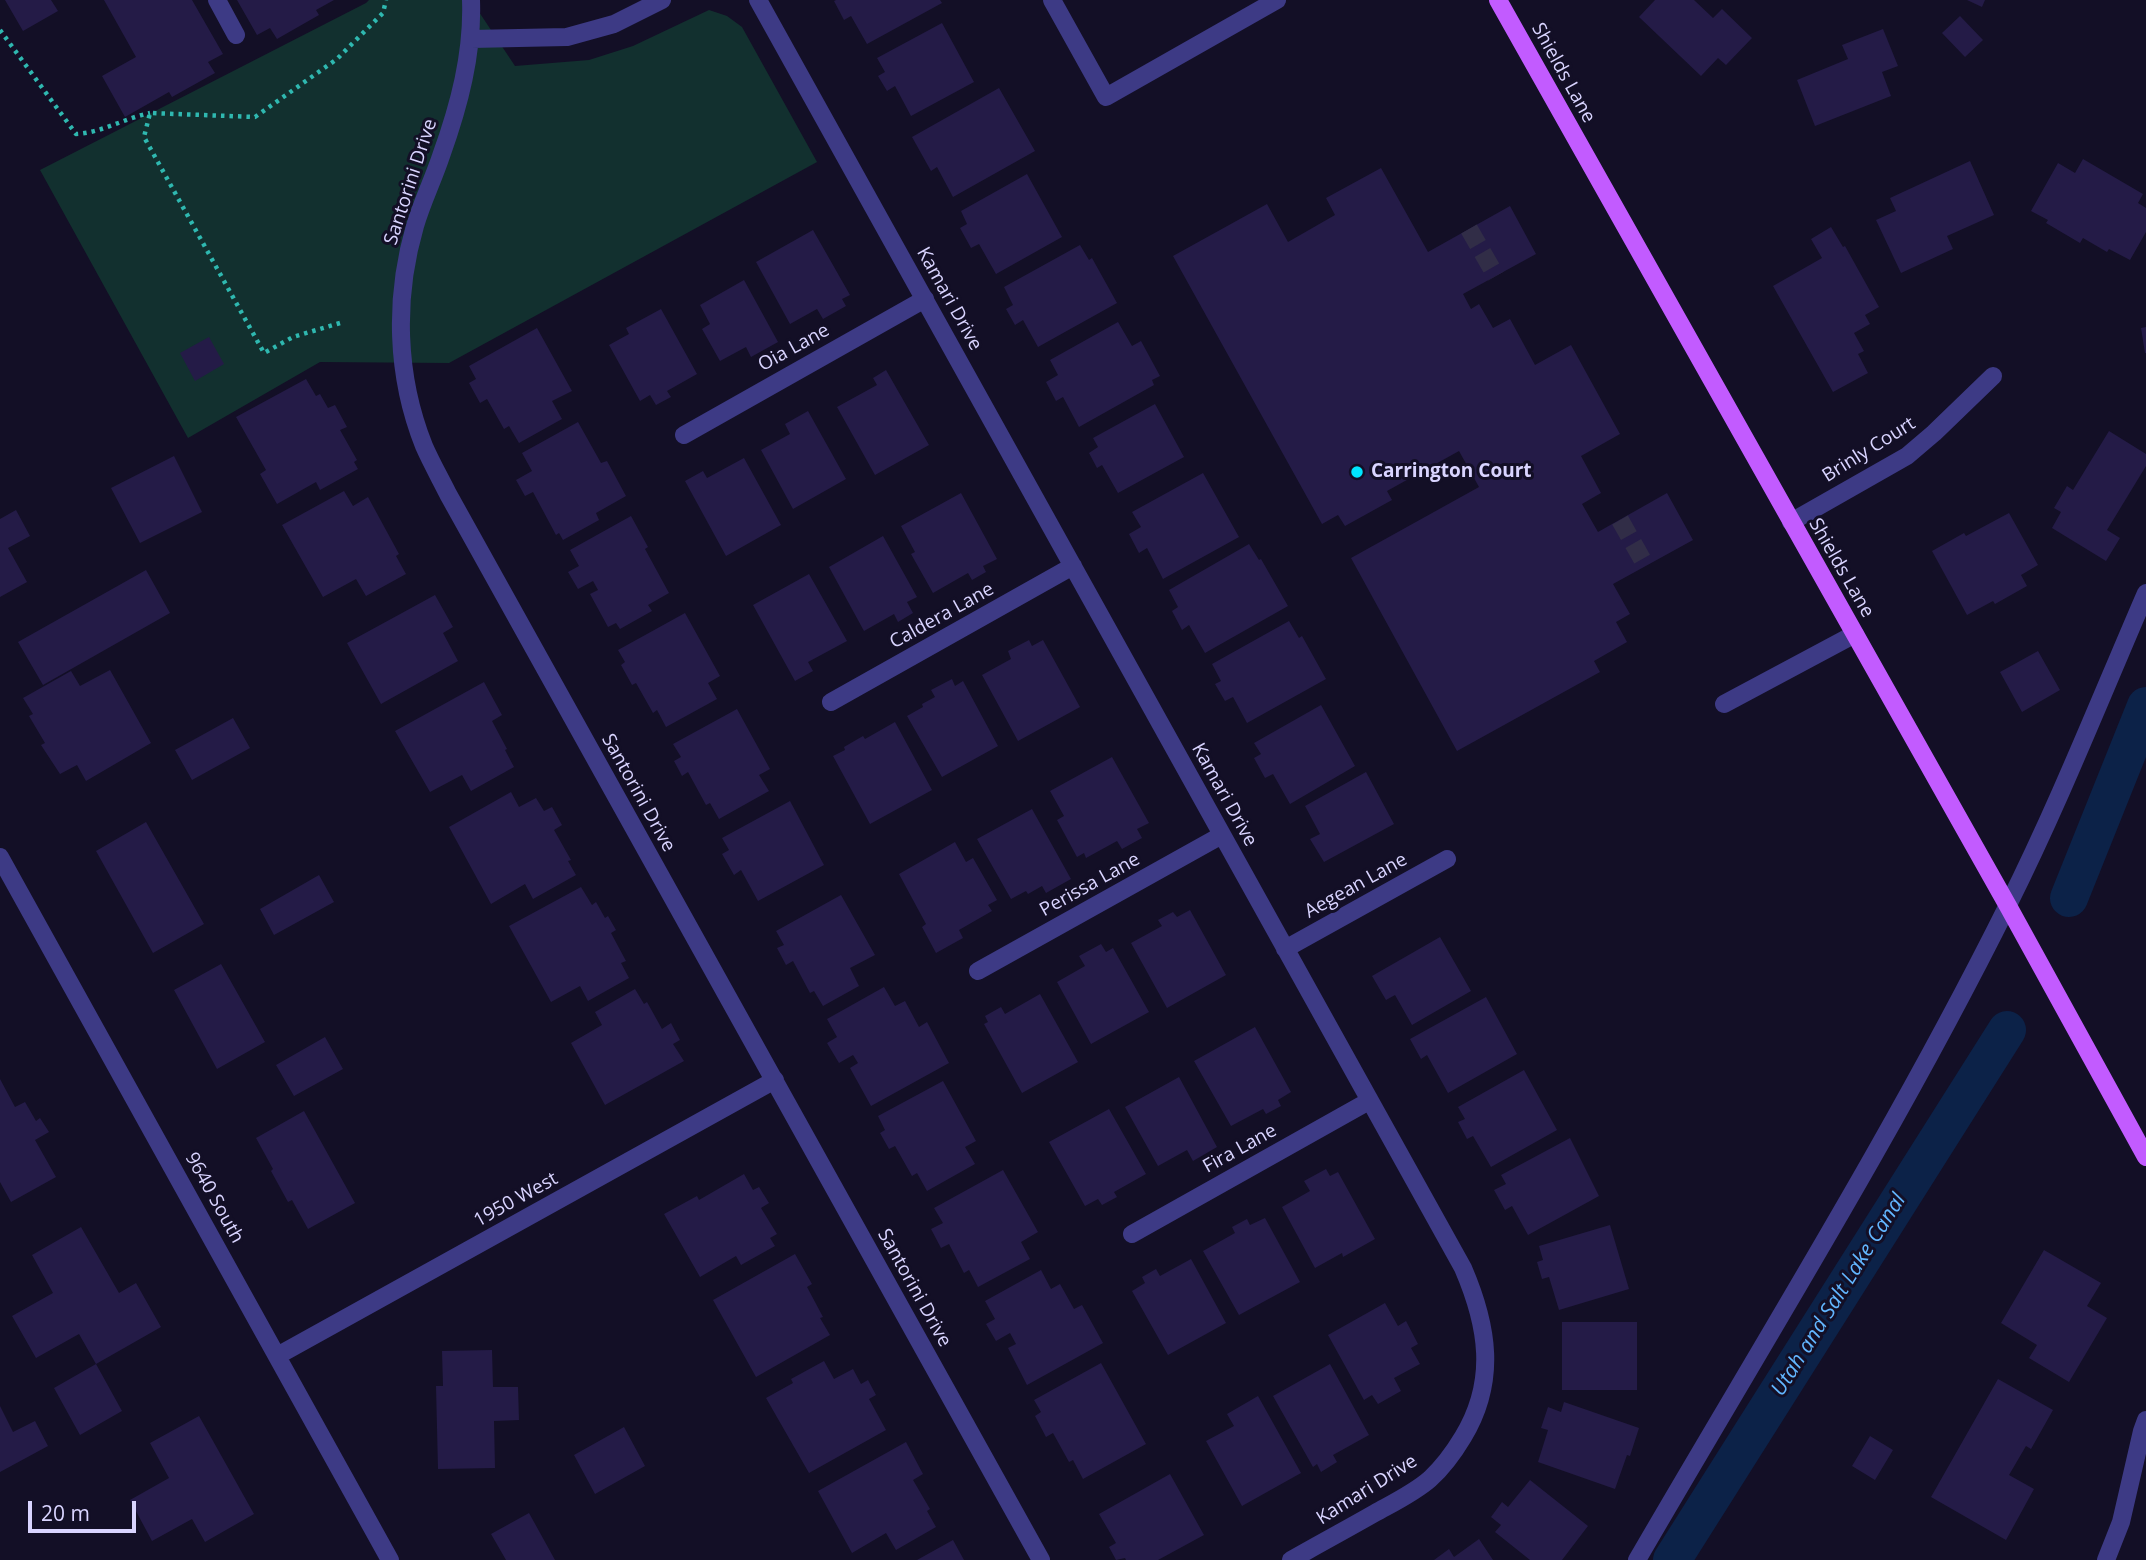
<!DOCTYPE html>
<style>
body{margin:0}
#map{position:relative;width:2146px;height:1560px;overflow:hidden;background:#130f26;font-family:"Open Sans",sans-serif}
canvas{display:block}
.scale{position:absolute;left:28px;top:1501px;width:108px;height:32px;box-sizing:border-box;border:4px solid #d9d4ff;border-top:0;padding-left:9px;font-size:21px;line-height:24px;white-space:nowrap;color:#d9d4ff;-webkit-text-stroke:5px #130f26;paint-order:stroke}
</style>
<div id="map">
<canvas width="2146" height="1560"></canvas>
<div class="scale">20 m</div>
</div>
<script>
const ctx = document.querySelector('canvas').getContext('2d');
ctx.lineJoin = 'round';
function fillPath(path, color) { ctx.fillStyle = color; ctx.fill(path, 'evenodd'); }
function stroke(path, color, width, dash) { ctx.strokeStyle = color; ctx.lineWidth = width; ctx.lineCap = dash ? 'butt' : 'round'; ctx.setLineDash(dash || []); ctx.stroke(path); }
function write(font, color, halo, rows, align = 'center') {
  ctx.font = font + ' "Open Sans",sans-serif'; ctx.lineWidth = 6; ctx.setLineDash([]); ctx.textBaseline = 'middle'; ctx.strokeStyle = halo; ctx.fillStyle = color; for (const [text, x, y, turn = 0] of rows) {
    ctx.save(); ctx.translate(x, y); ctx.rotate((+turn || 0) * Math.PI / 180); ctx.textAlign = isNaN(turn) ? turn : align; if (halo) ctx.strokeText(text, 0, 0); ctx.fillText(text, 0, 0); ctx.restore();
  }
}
fillPath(new Path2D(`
 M369 0H471L515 66 589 60 633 46 709 10 727 16 742 27 817 162 449 363 320 362 188 438 40 170 366 3Z`), '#12302f');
stroke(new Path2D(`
 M2069 898 2146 706
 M1672 1560 2007 1030`), '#0c2248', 38);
fillPath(new Path2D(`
 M5 0H51L58 11 23 31Z
 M104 0H192L223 54 208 62 215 73 172 97 169 92 125 117 102 76 136 57Z
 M237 0H334L316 10 319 15 277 39 270 28 257 35Z
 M836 0H940L942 3 867 44 851 16 844 20 834 1Z
 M1655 0H1694L1713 18 1722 9 1752 38 1726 65 1718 58 1701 76 1639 17Z
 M1967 0H1985L1982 7Z
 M1960 16 1983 40 1965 57 1942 33Z
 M942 23 974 82 911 116 895 86 887 91 878 76 885 72 877 58Z
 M1883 29 1898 66 1882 72 1891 96 1815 126 1797 80 1848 59 1842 45Z
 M999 88 1035 151 953 197 937 167 931 171 912 137Z
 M2083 159 2143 194 2138 203 2146 208V232L2130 260 2109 249 2107 252 2083 238 2080 243 2046 223 2048 220 2031 211 2058 163 2075 173Z
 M1970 161 1994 215 1947 236 1953 249 1901 273 1876 220 1896 211 1890 198Z
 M1381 168 1428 252 1510 206 1536 254 1463 294 1471 309 1479 304 1493 328 1510 319 1535 365 1571 345 1620 434 1581 456 1601 493 1582 504 1598 532 1667 493 1693 540 1613 584 1630 614 1616 622 1627 642 1594 661 1600 672 1457 751 1351 558 1479 487 1459 451 1387 491 1392 500 1345 526 1338 515 1322 524 1173 256 1267 204 1288 242 1335 215 1326 198Z
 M1027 174 1062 237 996 274 979 244 971 248 960 228 967 224 961 211Z
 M1831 227 1843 247 1845 246 1879 307 1865 315 1870 324 1854 333 1864 351 1858 354 1868 373 1833 392 1773 286 1822 258 1811 239Z
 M813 230 850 295 842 299 846 306 823 319 817 309 790 324 756 262Z
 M1080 245 1089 260 1092 258 1117 303 1038 347 1023 320 1015 325 1006 309 1013 305 1004 287Z
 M744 280 778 342 751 357 746 347 720 361 702 329 710 324 700 305Z
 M661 309 697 374 667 391 671 397 656 405 650 395 640 401 609 345 629 334 626 328Z
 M1118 322 1132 346 1141 341 1160 376 1152 380 1154 385 1079 427 1063 397 1056 401 1046 382 1058 375 1050 360Z
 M2146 327V353H2145L2141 328Z
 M537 328 572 391 552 401 562 419 519 443 509 426 504 429 487 399 480 403 469 383 476 379 469 366Z
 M209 337 224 364 195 381 180 353Z
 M886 370 929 445 875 475 837 407 877 385 873 378Z
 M306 379 316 396 320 394 328 408 335 405 347 427 340 430 357 460 354 462 358 469 320 490 316 482 277 504 260 474 266 470 236 417Z
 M1155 404 1184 457 1118 493 1102 465 1097 468 1089 453 1098 447 1093 438Z
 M808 411 846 479 793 509 761 450 790 434 785 424Z
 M578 422 601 463 607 461 626 496 596 513 599 520 563 540 559 533 556 535 533 492 525 496 516 480 532 471 522 453Z
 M2109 431 2146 454V466L2107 530 2120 538 2106 561 2052 528 2061 512 2054 508 2067 486 2073 490Z
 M174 456 202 512 140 543 111 488Z
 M744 458 781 525 726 556 685 481 703 471 707 478Z
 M1203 473 1239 537 1163 579 1147 548 1139 553 1129 534 1141 527 1132 512Z
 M344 491 353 506 368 497 399 554 396 556 406 574 366 596 356 579 323 597 282 525Z
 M961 493 997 559 983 566 986 572 972 580 968 573 933 593 911 554 915 552 901 526Z
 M16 510 30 536 8 548 27 582 0 597V519Z
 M2009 513 2038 565 2021 575 2027 586 1995 604 1993 601 1967 615 1932 551 1964 533 1966 536Z
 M631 516 648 547 645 549 669 593 648 605 652 611 620 629 616 623 608 627 590 594 598 590 593 581 578 589 568 572 579 566 570 550Z
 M883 536 917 597 907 602 913 613 898 622 894 614 864 631 829 567Z
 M1249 544 1259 560 1261 559 1288 606 1205 653 1189 625 1182 630 1172 611 1178 607 1169 590Z
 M146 570 170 613 43 685 18 642Z
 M809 574 847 641 808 662 813 671 795 681 753 605Z
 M435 595 453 627 443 633 458 661 381 704 347 643Z
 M685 613 720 676 708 683 717 699 666 727 657 710 653 713 636 683 632 685 621 665 625 662 618 650Z
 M1289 621 1299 638 1302 636 1326 679 1247 723 1233 697 1225 701 1215 684 1221 681 1212 664Z
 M1029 640 1032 646 1043 640 1080 707 1018 741 982 675 1011 659 1008 651Z
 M2038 651 2060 690 2022 712 2000 672Z
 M110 670 151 743 86 781 77 765 60 774 41 745 45 743 29 716 33 714 23 698 71 671 80 686Z
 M952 679 955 686 963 681 998 746 942 777 907 716 923 707 922 704 935 697 931 690Z
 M484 682 502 715 492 721 507 749 505 750 514 767 471 791 462 775 430 792 395 731Z
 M1321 705 1355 766 1290 804 1273 774 1265 778 1254 758 1261 754 1254 743Z
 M737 709 770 769 759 775 769 791 719 819 710 803 706 805 688 772 682 776 674 761 681 757 673 744Z
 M233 718 250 748 192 780 175 750Z
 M895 722 932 790 870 824 833 756 845 750 844 747 863 736 865 739Z
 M1112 757 1149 823 1137 829 1142 838 1122 849 1117 841 1086 858 1084 853 1077 857 1057 820 1064 816 1050 791Z
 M1366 772 1394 824 1324 862 1310 839 1320 834 1305 806Z
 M511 792 519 807 536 798 544 811 552 807 562 825 554 830 571 860 568 861 576 875 533 899 525 884 491 904 449 827Z
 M790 801 824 865 758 901 741 870 734 875 722 854 729 850 722 838Z
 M1032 809 1071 879 1046 893 1042 886 1028 894 1026 891 1011 899 977 839Z
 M146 822 204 924 153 953 96 851Z
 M955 842 966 862 973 858 997 900 988 905 992 911 959 930 963 938 936 953 922 927 926 924 899 874Z
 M319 875 334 902 274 935 260 909Z
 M581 887 592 905 596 902 605 918 608 916 616 930 611 933 626 961 621 963 629 978 588 1001 580 986 551 1002 509 926Z
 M841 895 875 955 850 968 859 986 823 1006 814 991 810 993 793 961 786 965 777 948 784 945 776 931Z
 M1190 910 1226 975 1167 1008 1131 943 1162 926 1158 920 1173 912 1177 917Z
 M1440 937 1471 991 1412 1025 1395 995 1386 1000 1372 976Z
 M1101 944 1106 952 1113 948 1149 1012 1091 1044 1057 982 1085 966 1079 956Z
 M221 964 265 1042 217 1069 174 990Z
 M884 987 895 1006 905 1001 919 1027 927 1022 949 1063 871 1106 850 1068 858 1063 853 1055 839 1063 827 1043 837 1037 827 1019Z
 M635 989 644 1004 647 1002 662 1029 671 1023 680 1040 673 1044 684 1061 605 1105 571 1043 602 1025 595 1012Z
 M1040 994 1078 1062 1022 1093 984 1024 988 1022 985 1016 1001 1007 1005 1014Z
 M1486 997 1517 1054 1448 1093 1427 1055 1421 1059 1410 1039Z
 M1255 1027 1291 1092 1278 1100 1281 1106 1266 1114 1263 1109 1231 1126 1194 1061Z
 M325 1037 343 1069 294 1096 276 1065Z
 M1524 1070 1557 1130 1491 1167 1473 1136 1467 1139 1458 1122 1465 1119 1458 1107Z
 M1179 1077 1217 1147 1193 1161 1187 1150 1158 1166 1125 1107Z
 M0 1079 15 1107 25 1102 36 1121 40 1118 49 1132 35 1140 56 1177 11 1202 0 1182Z
 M943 1081 976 1141 965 1147 975 1164 927 1191 917 1173 912 1176 895 1146 889 1149 880 1133 885 1130 878 1116Z
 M1109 1109 1146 1174 1114 1192 1117 1197 1102 1205 1098 1199 1085 1206 1049 1142Z
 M304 1111 355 1203 308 1229 292 1200 288 1202 271 1171 273 1169 256 1138Z
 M1570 1138 1599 1196 1528 1235 1512 1206 1505 1210 1494 1190 1506 1184 1501 1175Z
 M1326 1169 1330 1176 1338 1172 1375 1239 1343 1257 1342 1253 1315 1268 1282 1207 1310 1191 1304 1181Z
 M1003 1170 1038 1232 1021 1242 1030 1259 978 1287 969 1270 964 1273 949 1244 941 1248 931 1229 943 1223 934 1208Z
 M744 1174 753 1190 759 1187 769 1203 761 1208 777 1234 770 1238 775 1246 741 1265 736 1256 700 1277 664 1214 697 1196 699 1200Z
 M1265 1218 1300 1282 1239 1315 1203 1251 1235 1233 1232 1227 1247 1219 1250 1225Z
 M1610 1225 1629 1289 1559 1310 1549 1277 1542 1279 1537 1262 1543 1260 1539 1246Z
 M81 1227 119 1293 136 1283 161 1327 96 1364 79 1334 36 1358 12 1316 53 1293 32 1255Z
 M2044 1250 2101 1283 2087 1306 2107 1318 2069 1382 2029 1358 2037 1345 2001 1323Z
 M795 1254 812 1284 807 1287 823 1317 820 1318 830 1335 756 1377 713 1300Z
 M1191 1259 1226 1323 1168 1355 1132 1291 1145 1283 1142 1277 1156 1269 1160 1276Z
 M1041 1270 1051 1289 1060 1284 1074 1309 1082 1305 1103 1343 1027 1385 1008 1348 1016 1344 1010 1333 996 1341 986 1324 995 1319 985 1301Z
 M1385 1303 1398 1326 1406 1321 1418 1344 1411 1348 1420 1364 1394 1378 1401 1391 1378 1404 1372 1395 1364 1400 1328 1335Z
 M1562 1322H1637V1390H1562Z
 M492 1350 493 1387H518L519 1420 494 1421 495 1468 438 1469 436 1386H443L442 1351Z
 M824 1361 834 1379 853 1369 861 1384 868 1380 876 1395 869 1399 886 1430 809 1473 766 1398 793 1383 791 1379Z
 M1101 1363 1146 1444 1083 1479 1073 1460 1069 1462 1053 1433 1046 1437 1035 1416 1041 1412 1034 1400Z
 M96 1364 122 1411 80 1435 54 1388Z
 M1330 1364 1369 1435 1333 1455 1337 1462 1321 1472 1317 1464 1313 1467 1273 1396Z
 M1998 1379 2053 1410 2031 1449 2026 1446 2009 1475 2034 1489 2006 1540 1931 1497Z
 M1258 1396 1301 1473 1242 1506 1206 1441 1234 1426 1227 1414Z
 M1564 1402 1639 1428 1630 1456 1627 1455 1615 1489 1538 1462 1548 1430 1541 1428 1548 1407 1561 1412Z
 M0 1406 13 1432 35 1421 48 1446 0 1472Z
 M199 1416 254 1514 205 1542 192 1519 152 1541 130 1500 169 1478 150 1443Z
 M624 1427 645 1466 595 1494 574 1455Z
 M1870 1436 1893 1450 1875 1480 1852 1466Z
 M906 1442 923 1474 913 1480 930 1509 927 1511 936 1527 896 1550 886 1533 852 1553 818 1491Z
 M1170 1474 1204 1535 1158 1560H1126L1125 1558 1116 1560 1109 1547 1116 1543 1099 1514Z
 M1530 1480 1588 1526 1562 1560H1530L1495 1532 1501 1525 1491 1517 1502 1502 1508 1507Z
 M529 1513 555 1560H506L491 1534Z
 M1479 1539 1493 1560H1434L1449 1549 1454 1557Z
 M953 1540 964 1560H917Z`), '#241b47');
stroke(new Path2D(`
 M1469 229 1496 276
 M1620 520 1646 566`), '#312d47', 18, [18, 9]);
stroke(new Path2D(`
 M0 30 76 134C101 133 125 118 150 113
 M340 323 293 337 264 353 144 137 150 113 255 117 337 59 383 13 386 0`), '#2fb8b0', 4.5, [3.5, 5]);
stroke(new Path2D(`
 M217 0 236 35
 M471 0C473 54 459 106 441 156 433 180 422 202 415 226 394 298 396 376 424 446 431 462 440 478 448 494L1041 1560
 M758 0 1463 1268C1488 1326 1497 1381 1463 1437 1454 1452 1443 1467 1430 1479 1414 1493 1393 1503 1375 1513 1347 1529 1319 1544 1291 1560
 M1052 0 1106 97 1277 0
 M471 39 567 37 614 24 662 0
 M684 435 925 299
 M1791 522 1907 456 1934 433 1993 376
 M831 702 1073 566
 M1724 704 1855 634
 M0 857 390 1560
 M1285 949 1447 859
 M978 971 1222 835
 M1132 1234 1369 1101
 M277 1356 775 1080
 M1637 1560C1763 1343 1896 1130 2008 905 2059 803 2101 697 2146 593
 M2106 1560 2121 1522 2142 1431 2146 1420`), '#3d3a85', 18);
stroke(new Path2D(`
 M1498 0 2008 906 2146 1157`), '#c25bff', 18);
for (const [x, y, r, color] of [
 [1357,472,7,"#00e5ff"]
]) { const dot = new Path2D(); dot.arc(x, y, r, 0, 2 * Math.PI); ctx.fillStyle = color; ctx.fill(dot); stroke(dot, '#130f26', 2.5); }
write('19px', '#d9d4ff', '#130f26', [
 ["Shields Lane",1563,73,61],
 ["Santorini Drive",411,182,-72],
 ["Kamari Drive",949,299,61],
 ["Oia Lane",794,348,-29],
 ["Brinly Court",1869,450,-32],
 ["Shields Lane",1841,568,60],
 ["Caldera Lane",942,616,-29],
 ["Santorini Drive",638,793,61],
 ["Kamari Drive",1224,795,61],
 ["Perissa Lane",1090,885,-29],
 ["Aegean Lane",1356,886,-29],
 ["Fira Lane",1240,1149,-29],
 ["9640 South",214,1198,61],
 ["1950 West",516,1200,-29],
 ["Santorini Drive",914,1288,61],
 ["Kamari Drive",1367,1490,-32]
]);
write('bold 19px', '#d9d4ff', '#130f26', [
 ["Carrington Court",1371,472]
], 'left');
write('italic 21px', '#62b6ff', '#130f26', [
 ["Utah and Salt Lake Canal",1839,1295,-58]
]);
</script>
